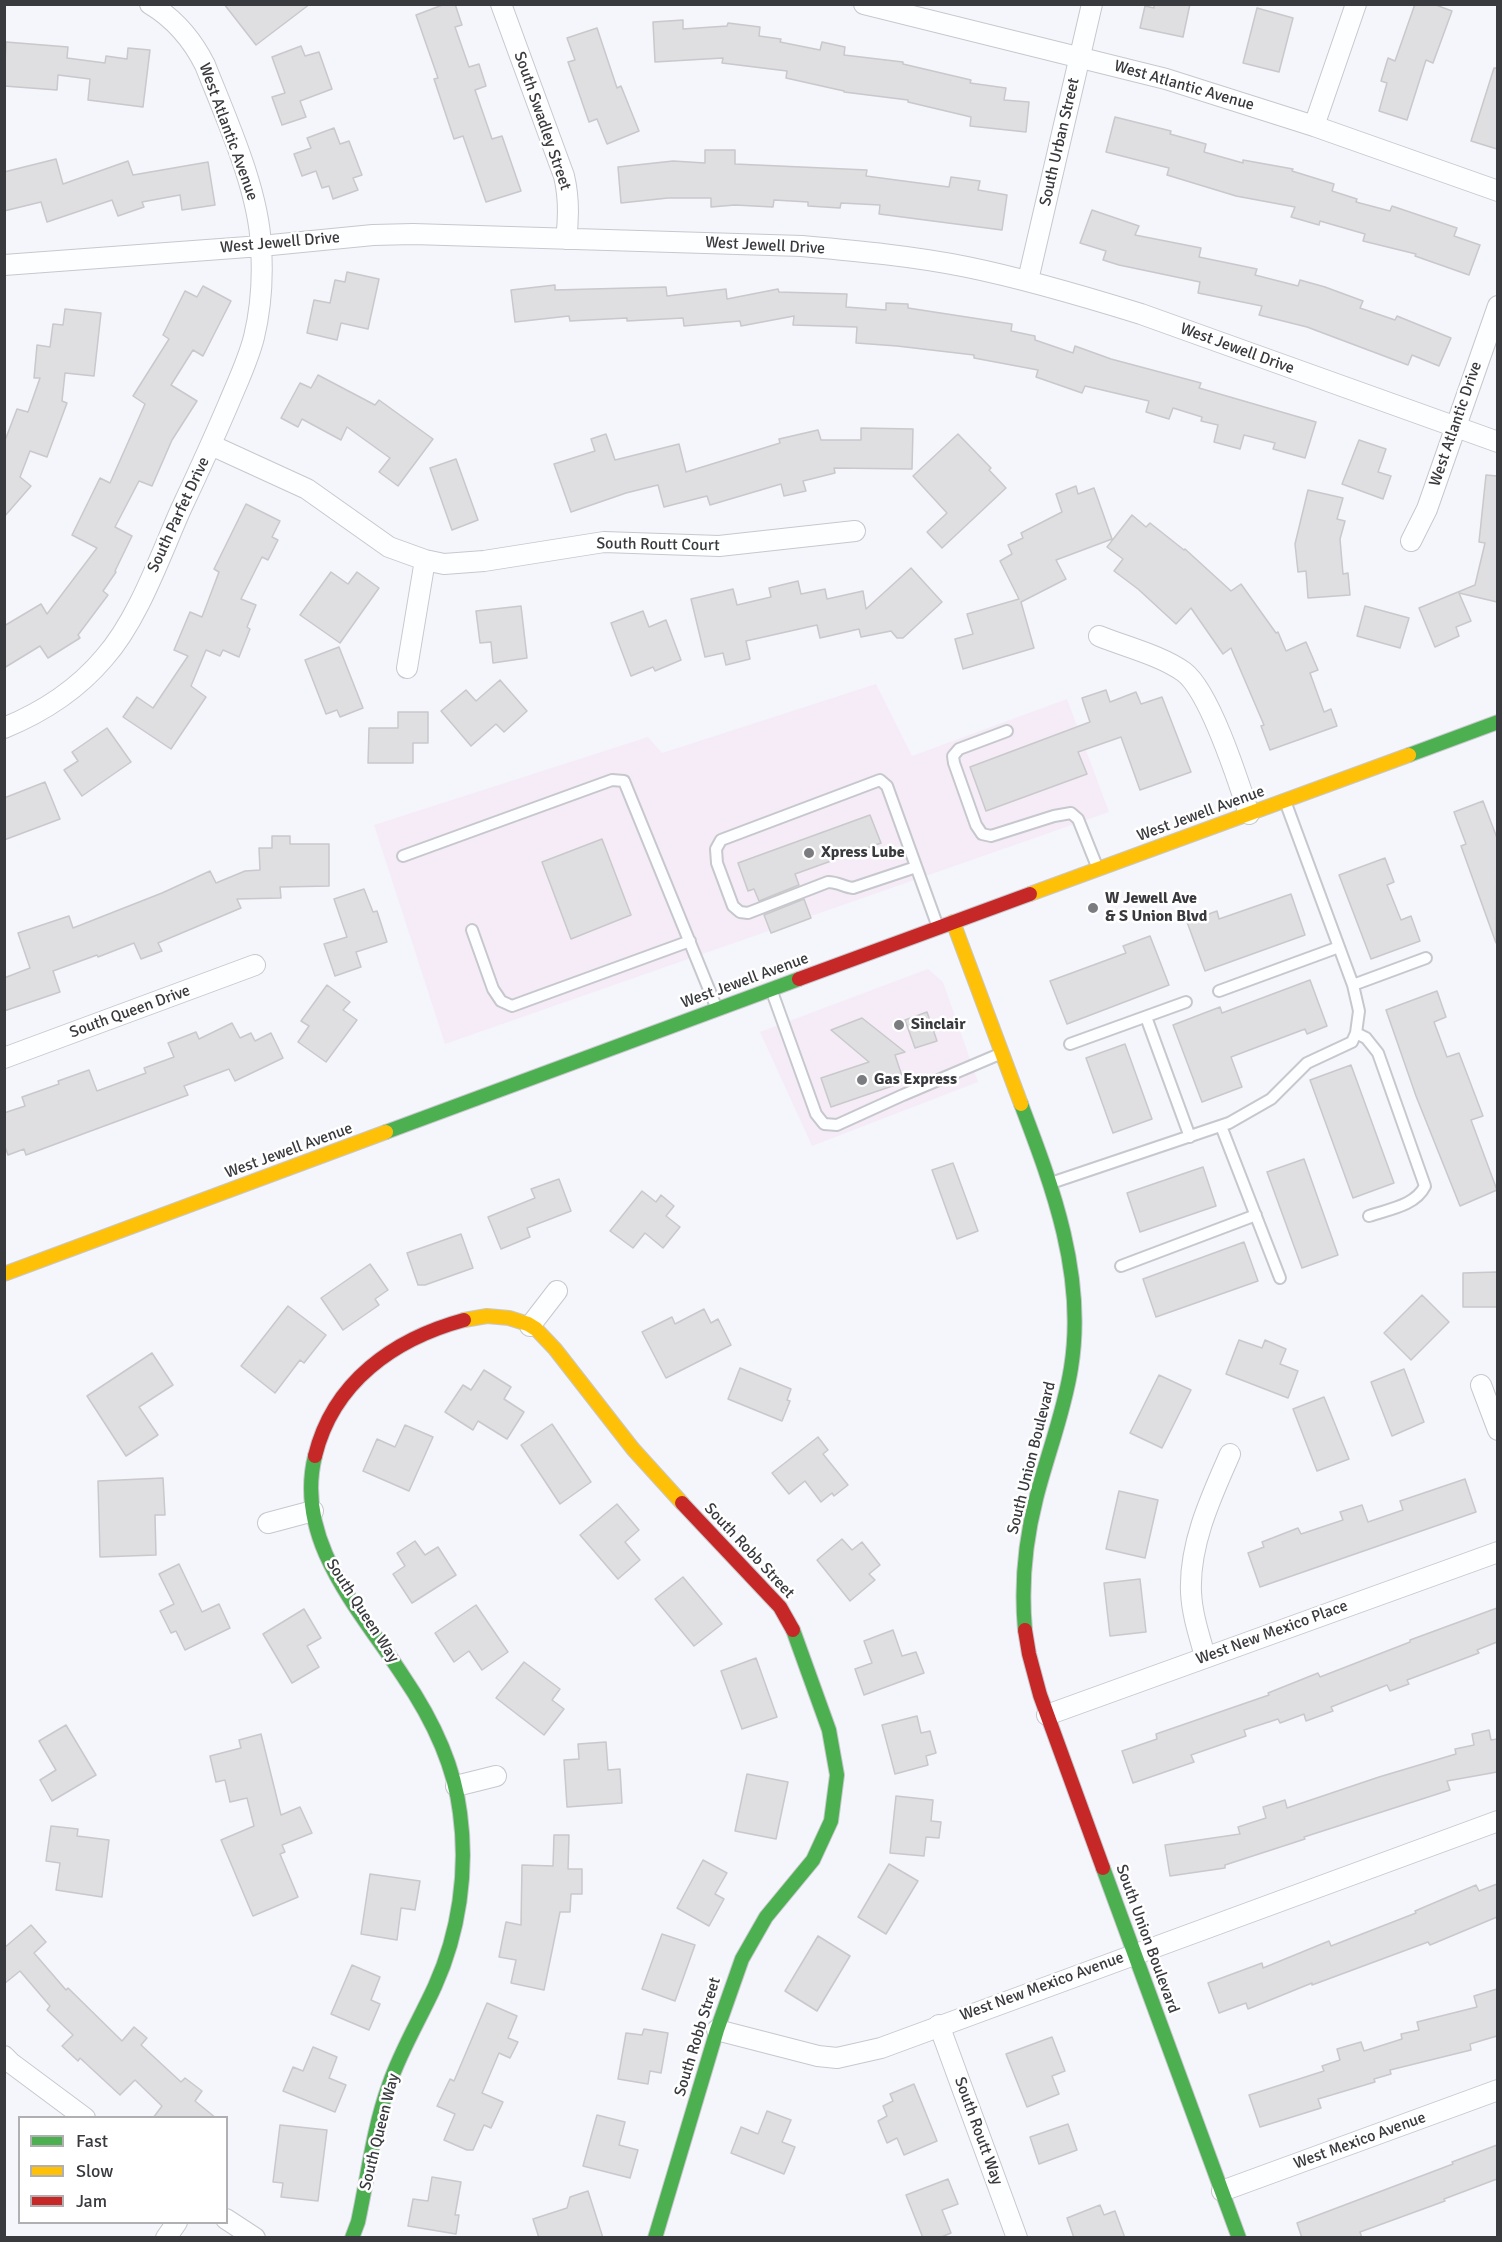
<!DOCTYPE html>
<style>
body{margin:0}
#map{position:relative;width:1502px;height:2242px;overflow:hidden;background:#f4f6fc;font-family:Signika,sans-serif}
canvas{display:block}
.frame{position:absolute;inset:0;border:6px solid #393a3e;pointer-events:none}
.legend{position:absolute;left:18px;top:2116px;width:210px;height:108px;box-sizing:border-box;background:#fff;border:2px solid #b0b0b2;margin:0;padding:8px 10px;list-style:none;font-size:18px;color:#393a3e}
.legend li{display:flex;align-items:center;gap:12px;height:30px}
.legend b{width:30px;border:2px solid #b0b0b2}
</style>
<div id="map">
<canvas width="1502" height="2242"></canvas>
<div class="frame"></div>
<ul class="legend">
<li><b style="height:8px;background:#4caf50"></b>Fast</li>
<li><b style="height:8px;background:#ffc107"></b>Slow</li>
<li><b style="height:8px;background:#c62828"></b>Jam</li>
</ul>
</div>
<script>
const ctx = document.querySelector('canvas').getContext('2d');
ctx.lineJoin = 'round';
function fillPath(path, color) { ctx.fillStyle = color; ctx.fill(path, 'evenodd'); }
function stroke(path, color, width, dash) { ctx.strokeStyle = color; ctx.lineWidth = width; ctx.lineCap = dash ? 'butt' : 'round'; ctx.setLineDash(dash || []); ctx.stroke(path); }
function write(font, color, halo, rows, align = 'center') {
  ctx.font = font + ' Signika,sans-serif'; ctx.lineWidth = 5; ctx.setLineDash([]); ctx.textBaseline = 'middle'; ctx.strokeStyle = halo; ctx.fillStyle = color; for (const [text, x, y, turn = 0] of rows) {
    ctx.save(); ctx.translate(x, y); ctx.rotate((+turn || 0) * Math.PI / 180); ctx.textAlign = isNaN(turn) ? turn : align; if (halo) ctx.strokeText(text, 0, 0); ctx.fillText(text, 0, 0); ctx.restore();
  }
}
fillPath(new Path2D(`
 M876 684 912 756 1067 699 1109 812 445 1044 374 825 648 737 662 753Z
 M928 969 943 982 978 1082 812 1146 760 1032Z`), '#f5ecf8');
const building = new Path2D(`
 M224 4H310L256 45Z
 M445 4H455L462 25 455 27 469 67 479 64 486 86 475 90 492 139 502 136 521 191 486 202 463 136 454 139 434 79 438 78 416 15Z
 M1154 4H1190L1183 37 1140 28 1145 6 1154 8Z
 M1415 4H1433L1452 11 1433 63 1426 60 1407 120 1379 111 1387 83 1381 81 1388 58 1395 61Z
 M1257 8 1293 18 1279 72 1243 63Z
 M683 20V29L727 26 728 23 760 27 759 36 781 39 780 42 820 50 822 42 845 47 844 55 903 62V64L971 80 970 83 1006 88 1004 100 1029 102 1026 132 970 126 971 117 908 102V100L844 92V91L786 78 787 71 722 63 723 58 655 62 653 22Z
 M597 28 617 88 621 86 639 131 607 144 597 119 589 122 568 62 575 60 567 38Z
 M6 42 68 47 67 58 105 63 106 56 127 59 128 48 150 50 143 107 88 100 90 79 58 75 57 90 4 86Z
 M301 46 305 56 319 52 332 89 300 101 306 117 282 125 272 97 285 93 272 57Z
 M1494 68H1497V149L1471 141Z
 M1115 117 1171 131 1170 134 1206 144 1204 152 1243 163V160L1293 169 1292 171 1334 184 1332 191 1357 199 1356 202 1390 211 1392 206 1457 228 1454 236 1480 245 1469 275 1415 256 1416 254 1363 241 1365 234 1320 221 1319 225 1291 217 1295 207 1236 196 1167 175 1169 168 1106 152Z
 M334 128 340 144 349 141 362 175 353 178 358 190 333 199 329 186 322 188 316 171 302 176 294 154 311 148 307 138Z
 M705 150H735V164L867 170 866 176 949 187 951 177 980 181 978 190 1007 195 1002 230 879 214 880 205 841 203 840 208 808 206V202L774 200 773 207 735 205 711 207V198H668L621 203 618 167 673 161 705 163Z
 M56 159 63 184 128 161 133 175 208 162 215 205 182 210 180 195 142 202 144 207 118 216 112 200 47 222 41 202 4 211V172Z
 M1092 210 1139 226 1135 235 1201 248 1199 257 1257 269 1255 275 1298 286 1300 280 1325 287 1363 301 1360 308 1395 320 1397 316 1451 338 1439 366 1412 355 1408 365 1307 327 1259 315 1262 306 1198 293 1200 282 1119 265 1103 260 1106 251 1080 243Z
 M347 272 379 279 368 329 341 323 337 340 307 333 314 300 330 303 335 280 345 282Z
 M555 285V290L666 287 667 296 726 289 727 299 778 289 779 292 847 294 846 307 886 310V303L908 304V308L1012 324 1011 331 1035 336V340L1073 353 1075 346 1111 359 1201 383 1199 388 1316 422 1305 458 1273 449 1275 443 1244 435 1240 449 1214 442 1218 425 1201 421 1202 417 1173 408 1169 419 1146 412 1149 401 1085 386 1082 393 1036 377 1038 370 974 358V355L897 346 856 343 857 327 793 325 794 316 741 326 740 321 684 326 683 318 627 321V318L570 321 569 316 515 322 511 290Z
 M203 286 231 301 203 356 193 350 171 385 197 401 172 440 152 486 139 481 115 527 132 536 115 571 116 572 103 591 108 595 78 635 80 638 48 658 40 646 4 668V626L41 604 47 614 97 548 72 535 100 478 110 483 145 404 133 396 169 339 163 335 185 291 197 297Z
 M65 309 101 313 94 376 65 373 62 401 67 403 47 457 30 451 20 477 31 486 4 517V443L17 409 28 412 40 378H34L37 345 50 347 53 324 63 325Z
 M318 375 375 405 379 400 433 439 398 486 379 472 390 458 347 427 341 440 302 419 298 427 281 418 300 383 311 388Z
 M861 428 913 429 912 469 834 468 835 473 803 481 806 491 784 496 781 484 710 505 707 496 664 507 658 485 626 493 571 512 554 464 595 451 591 439 606 434 615 460 679 444 686 472 780 443 779 439 818 430 821 440H861Z
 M958 434 991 468 989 470 1006 488 942 548 927 532 947 513 913 476Z
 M1359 440 1386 449 1378 472 1391 476 1383 499 1342 484Z
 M456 459 478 520 452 530 430 468Z
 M1486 475 1497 476V602L1459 593 1471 621 1456 627 1459 636 1435 647 1419 608 1475 585 1485 543 1479 542Z
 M1076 486 1078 494 1094 488 1112 539 1056 560 1066 579 1021 602 1034 648 963 669 955 639 973 634 967 614 1019 599 1000 561 1012 554 1008 545 1023 538 1021 533 1062 512 1056 494Z
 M1308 490 1343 498 1337 519 1345 521 1340 539 1343 574 1348 573 1350 595 1308 598 1306 571 1298 572 1295 544Z
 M246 504 280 521 272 537 278 540 268 560 262 557 241 599 256 605 247 627 250 629 239 657 223 650 220 656 206 650 191 686 206 697 171 749 123 717 137 697 153 708 188 656 174 650 190 612 202 617 219 572 214 569Z
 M1132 515 1146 527 1150 523 1184 550 1185 549 1231 591 1241 584 1276 633 1278 632 1286 651 1306 642 1318 670 1310 673 1324 712 1331 709 1337 726 1270 750 1261 726 1264 725 1231 648 1223 654 1191 608 1176 624 1138 589 1114 571 1123 559 1107 547Z
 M911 568 942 602 903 638H897L891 631 861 637 859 629 820 638 817 625 746 641 750 659 726 665 723 653 705 657 691 599 733 589 737 605 771 597 769 588 798 581 801 594 825 589 827 599 863 591 866 609Z
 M331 572 348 584 357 572 379 588 340 643 300 615Z
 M521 606 527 658 493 663 491 642 480 643 476 611Z
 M1365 606 1409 618 1400 648 1357 636Z
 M643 611 649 627 666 620 681 660 655 671 653 667 631 676 611 623Z
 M339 647 363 708 340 717 337 710 326 714 305 660Z
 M500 680 527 711 504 732 496 724 471 746 441 711 466 690 476 701Z
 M1106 690 1110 702 1136 692 1141 704 1162 697 1191 772 1140 790 1121 737 1078 752 1087 774 986 811 970 767 1090 722 1082 698Z
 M398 712H428V743H413V763H368L369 728H398Z
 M107 728 131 762 82 796 64 770 78 761 72 752Z
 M45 782 60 819 4 840V798Z
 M1483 801 1497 838 1496 943 1461 846 1466 844 1454 812Z
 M870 815 881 843 795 874 799 885 759 901 754 889 748 891 738 863Z
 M272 836H290V844H329V886L280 887 281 898 237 899 241 908 158 943 162 951 141 959 134 943 98 957 97 955 53 971 60 992 4 1011V978L30 968 18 933 69 916 73 928 162 893 210 871 216 883 245 871 260 870 259 848H272Z
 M602 839 631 915 571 939 542 862Z
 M1385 858 1394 882 1387 885 1401 920 1411 916 1420 941 1371 959 1339 875Z
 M364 889 373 912 377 911 387 942 356 952 361 967 335 976 324 944 347 937 334 899Z
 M1291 894 1305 935 1205 971 1187 922 1217 911 1219 919Z
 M804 899 811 918 771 933 764 915Z
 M1150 936 1169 985 1067 1024 1050 981 1126 953 1123 946Z
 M1310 980 1327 1026 1307 1034 1305 1029 1231 1057 1242 1087 1202 1102 1173 1025 1220 1007 1222 1013Z
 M327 985 350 1002 343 1010 357 1020 326 1062 298 1042 309 1026 301 1021Z
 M1437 991 1446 1017 1434 1022 1447 1057 1459 1053 1483 1116 1471 1120 1497 1190 1460 1206 1416 1096 1386 1010Z
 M927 1012 937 1041 915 1048 905 1020Z
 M862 1018 905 1052 895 1055 904 1082 831 1107 821 1078 869 1062 831 1030Z
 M232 1023 240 1038 251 1033 255 1041 271 1033 283 1058 235 1081 229 1069 184 1086 188 1095 26 1155 24 1149 8 1155 4 1144V1113L25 1106 22 1097 59 1084 58 1081 89 1070 97 1091 146 1073 144 1068 174 1057 168 1043 196 1032 199 1039Z
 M1125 1044 1152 1119 1113 1133 1086 1058Z
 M1351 1065 1394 1183 1353 1198 1310 1080Z
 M1304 1159 1338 1255 1302 1268 1267 1172Z
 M953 1163 978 1231 957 1239 932 1170Z
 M1203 1167 1216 1206 1140 1232 1127 1193Z
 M559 1179 571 1211 527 1228 530 1237 501 1249 488 1217 535 1198 531 1189Z
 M642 1191 656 1202 661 1195 674 1206 666 1216 680 1227 663 1248 645 1233 633 1248 610 1231Z
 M461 1234 473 1268 425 1285H418L407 1253Z
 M1244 1242 1258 1281 1156 1317 1143 1279Z
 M370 1264 388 1290 375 1299 379 1305 343 1330 321 1298Z
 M1497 1272V1307H1463V1273Z
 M1422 1295 1449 1322 1411 1360 1384 1333Z
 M288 1306 326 1335 304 1363 300 1360 275 1393 241 1366Z
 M704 1309 711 1323 718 1319 731 1345 666 1378 642 1332 672 1317 675 1324Z
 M1239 1340 1262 1348 1265 1340 1286 1349 1280 1364 1298 1371 1288 1398 1226 1374Z
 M152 1353 173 1385 139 1407 158 1435 126 1456 87 1396Z
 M740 1368 791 1389 787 1400 790 1401 782 1421 728 1399Z
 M1404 1369 1424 1422 1392 1436 1371 1382Z
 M484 1370 511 1387 504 1399 524 1412 507 1439 478 1421 473 1430 445 1412 463 1385 471 1390Z
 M1159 1375 1191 1390 1162 1448 1130 1433Z
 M1324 1397 1349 1459 1317 1471 1293 1409Z
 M552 1424 591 1482 560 1504 521 1445Z
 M405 1425 433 1437 409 1491 363 1471 377 1439 395 1447Z
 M818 1437 828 1450 823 1454 848 1485 834 1496 832 1493 821 1502 805 1481 789 1494 772 1473Z
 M163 1478 165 1515H155L156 1555 100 1557 98 1481Z
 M1465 1479 1476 1512 1260 1587 1248 1553 1264 1547 1262 1542 1298 1528 1301 1534 1343 1520 1340 1512 1362 1505 1368 1522 1403 1510 1400 1501Z
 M1119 1491 1158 1500 1145 1558 1106 1549Z
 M617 1504 639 1530 625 1542 640 1560 618 1579 580 1535Z
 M842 1539 852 1550 862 1542 880 1565 869 1574 875 1580 850 1601 817 1560Z
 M415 1541 425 1555 438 1547 456 1575 412 1603 393 1574 405 1566 397 1553Z
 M179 1564 202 1612 219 1604 230 1628 185 1650 176 1631 171 1633 160 1611 174 1604 159 1574Z
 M683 1577 722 1624 694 1646 655 1599Z
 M1140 1579 1146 1632 1110 1636 1104 1583Z
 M476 1605 508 1652 482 1670 469 1651 454 1662 435 1633Z
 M1497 1608V1642L1477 1650 1479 1653 1407 1680 1409 1684 1390 1691 1387 1685 1331 1707 1333 1711 1306 1721 1304 1714 1280 1723 1278 1719 1244 1730 1246 1736 1191 1755 1194 1762 1133 1783 1122 1751 1157 1739 1156 1734 1269 1695 1268 1693 1318 1673 1320 1677 1410 1642V1640Z
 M304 1609 321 1638 307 1646 319 1667 292 1683 263 1634Z
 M893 1630 902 1656 916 1652 924 1673 864 1695 855 1669 872 1663 864 1641Z
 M756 1658 777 1717 742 1729 721 1671Z
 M524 1662 560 1689 552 1700 564 1709 544 1735 496 1698Z
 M917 1716 921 1733 930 1731 936 1753 926 1756 928 1765 895 1774 882 1725Z
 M66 1725 96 1775 52 1801 40 1780 56 1770 39 1741Z
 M1489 1730 1491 1740 1497 1739V1772L1447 1781 1450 1790 1304 1837 1305 1839 1225 1865V1868L1170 1876 1165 1845 1240 1834 1238 1827 1266 1818 1263 1807 1285 1800 1287 1808 1379 1777 1456 1754 1455 1749 1474 1745 1472 1734Z
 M261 1734 281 1815 300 1807 312 1833 282 1845 285 1852 280 1854 298 1897 253 1916 221 1840 254 1826 247 1798 230 1802 225 1780 216 1782 210 1756 241 1748 239 1740Z
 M606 1742 608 1770 620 1769 622 1803 567 1807 564 1760 579 1759 578 1744Z
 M747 1774 788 1782 776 1839 735 1831Z
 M896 1796 933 1800 931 1821 941 1822 939 1838 926 1837 924 1856 890 1853Z
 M51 1826 78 1829 77 1836 109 1840 102 1897 56 1890 60 1863 46 1861Z
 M554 1835H569L568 1869H582V1894H571L570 1912H560L544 1990 511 1983 516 1960 499 1957 506 1922 521 1925 522 1865 553 1866Z
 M703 1860 727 1873 715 1894 724 1899 709 1926 677 1908Z
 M889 1864 918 1881 886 1934 858 1917Z
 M370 1874 420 1881 415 1910 401 1908 397 1940 361 1934Z
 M1497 1884V1917L1430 1945 1428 1942 1312 1985V1983L1248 2009 1246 2003 1219 2013 1208 1983 1262 1963 1263 1968 1329 1941 1331 1946 1416 1913 1415 1911 1476 1885 1479 1891Z
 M31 1925 46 1942 34 1953 66 1990 68 1988 122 2041 134 2027 147 2038 141 2045 181 2082 185 2078 202 2091 195 2101 216 2118H153L162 2106 135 2080 120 2095 80 2058 78 2061 62 2046 73 2035 47 2010 50 2006 20 1971 4 1984V1948Z
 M662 1934 695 1945 675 2001 642 1989Z
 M818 1936 850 1956 817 2011 785 1991Z
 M352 1965 380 1977 371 2000 380 2004 369 2030 331 2014Z
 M1497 1989V2036L1470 2044 1471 2050 1390 2070 1391 2074 1374 2079 1375 2082 1318 2099 1321 2108 1260 2127 1249 2095 1324 2071 1322 2066 1340 2060 1337 2049 1361 2042 1364 2051 1402 2039 1401 2034 1419 2030 1417 2022 1477 2007 1474 1996Z
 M487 2003 517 2016 508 2038 518 2042 510 2058 499 2053 482 2093 503 2102 491 2128 484 2125 473 2150H467L444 2140 455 2114 437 2106 450 2079 454 2081Z
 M644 2029 668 2033 661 2073 650 2071 648 2084 618 2079 626 2033 642 2035Z
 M1052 2037 1065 2071 1052 2076 1059 2094 1027 2107 1006 2054Z
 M313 2047 337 2057 329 2078 346 2085 335 2112 283 2091 293 2067 303 2071Z
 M914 2084 937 2141 904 2155 897 2138 887 2143 878 2121 887 2116 883 2106 893 2101 890 2094Z
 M767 2111 791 2120 782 2142 795 2147 784 2174 731 2153 741 2127 758 2134Z
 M597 2115 625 2122 619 2145 638 2150 630 2178 583 2166Z
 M1068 2124 1077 2150 1039 2164 1030 2137Z
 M280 2125 327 2130 318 2201 281 2197 283 2183 273 2182Z
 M1497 2145V2179L1444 2199 1445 2201 1360 2232 1362 2238H1302L1297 2223 1453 2164 1452 2162Z
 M432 2177 461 2182 455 2215H459L456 2234 408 2226 413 2199 428 2201Z
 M948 2179 958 2204 942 2210 951 2233 939 2238H923L906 2195Z
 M588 2191 603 2238H539L533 2219 567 2208 570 2197Z
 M1100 2205 1104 2215 1115 2211 1125 2238H1074L1067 2218Z`);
fillPath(building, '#dfdee0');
stroke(building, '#c9c8ca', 1.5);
const lane = new Path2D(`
 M1007 731 959 749 953 756 954 763 976 825 982 834 991 836 1054 816 1071 813 1078 819 1098 869
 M1285 801 1353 985 1426 958
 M403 856 612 780 624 781 717 1009
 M916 867 853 888C844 887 838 882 828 882L748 913 740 912 733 906 717 863 716 849 721 840 880 780 887 786 938 927
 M472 930 493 989 501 1001 512 1006 690 941
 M771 989 816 1114 824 1124 837 1125 903 1095 1002 1053
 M1219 991 1339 947
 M1146 1017 1190 1137
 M1356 1033 1366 1038 1378 1053 1425 1186C1415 1206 1389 1209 1369 1216
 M1070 1044 1186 1002
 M1221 1126 1280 1278
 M1051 1183 1229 1123 1271 1099 1307 1063 1352 1042 1356 1033 1359 1011 1353 985
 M1121 1266 1256 1215`);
const street = new Path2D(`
 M501 4 564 176C569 197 569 217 566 239
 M864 4 1166 79 1314 126 1498 191
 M1314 126 1356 4
 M4 265 261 246 373 235 413 234 802 246C857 251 913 256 967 267 1026 279 1083 296 1141 314L1498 442
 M1028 280 1092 4
 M211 445 307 489 389 547 425 560 444 564 484 561 604 542 719 546 855 531
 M1411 541 1427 509 1498 306
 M1099 636C1126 647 1160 655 1184 672 1210 692 1238 780 1249 814
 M407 668 425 560
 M4 728C43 712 77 690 104 658 138 620 160 556 181 509 197 475 213 440 228 405 237 383 248 361 254 337 261 308 263 277 261 247 259 190 226 118 205 65 192 39 175 19 150 4
 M4 1058 255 965
 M530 1326 557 1291
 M1481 1385 1498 1430
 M268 1523 313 1511
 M1205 1656C1199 1635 1192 1614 1191 1592 1189 1544 1211 1497 1230 1454
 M1047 1715 1498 1552
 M456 1786 496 1776
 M939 2025 1017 2238
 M717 2030 818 2056 837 2058 881 2048 1498 1821
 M4 2056 11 2063 85 2118
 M1222 2191 1498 2090
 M226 2219 255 2238
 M166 2238 177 2222`);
const fast = new Path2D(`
 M1409 755 1498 722
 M1021 1104C1053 1188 1086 1276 1071 1368 1064 1413 1047 1455 1036 1499 1025 1542 1021 1586 1025 1630
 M386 1132 799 979
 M315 1456C294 1541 360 1610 403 1676 431 1717 454 1763 460 1813 468 1871 459 1933 435 1986 420 2019 401 2050 389 2085 373 2129 368 2176 358 2222L352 2238
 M1103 1868 1239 2238
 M655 2238 717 2030 742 1959 766 1917 813 1860 831 1821 837 1775 829 1730 793 1630`);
const slow = new Path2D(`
 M1030 894 1409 755
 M953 922 1021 1104
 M4 1274 386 1132
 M464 1320 487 1316 509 1318 528 1324 536 1329 555 1349 633 1449 682 1503`);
const jam = new Path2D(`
 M799 979 1030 894
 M315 1456C333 1382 394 1339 464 1320
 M682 1503 780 1607 793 1630
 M1025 1630 1029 1654 1040 1695 1103 1868`);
stroke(lane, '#c7c8cd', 14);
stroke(street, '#c7c8cd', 22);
stroke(fast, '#c7c8cd', 16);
stroke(slow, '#c7c8cd', 16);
stroke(jam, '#c7c8cd', 16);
stroke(lane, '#fdfeff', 10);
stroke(street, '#fdfeff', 20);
stroke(fast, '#4caf50', 14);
stroke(slow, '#ffc107', 14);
stroke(jam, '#c62828', 14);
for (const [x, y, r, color] of [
 [809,853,6,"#7a7c80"],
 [1093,908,6,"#7a7c80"],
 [899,1025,6,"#7a7c80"],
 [862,1080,6,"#7a7c80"]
]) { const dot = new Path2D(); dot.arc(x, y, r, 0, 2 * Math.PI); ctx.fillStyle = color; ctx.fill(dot); stroke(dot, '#fff', 2); }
write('16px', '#393a3e', '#fff', [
 ["West Atlantic Avenue",1184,86,16],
 ["South Swadley Street",542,121,71],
 ["West Atlantic Avenue",228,132,70],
 ["South Urban Street",1060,142,-77],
 ["West Jewell Drive",280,243,-5],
 ["West Jewell Drive",765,246,3],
 ["West Jewell Drive",1237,349,20],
 ["West Atlantic Drive",1456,424,-71],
 ["South Parfet Drive",179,515,-65],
 ["South Routt Court",658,545,1],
 ["West Jewell Avenue",1201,814,-20],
 ["West Jewell Avenue",745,981,-20],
 ["South Queen Drive",130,1012,-20],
 ["West Jewell Avenue",289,1151,-20],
 ["South Union Boulevard",1032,1458,-76],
 ["South Robb Street",749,1551,47],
 ["South Queen Way",362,1611,57],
 ["West New Mexico Place",1272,1633,-20],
 ["South Union Boulevard",1147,1939,70],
 ["West New Mexico Avenue",1042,1987,-20],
 ["South Robb Street",698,2037,-73],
 ["South Routt Way",978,2131,70],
 ["South Queen Way",380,2132,-76],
 ["West Mexico Avenue",1360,2141,-20]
]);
write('bold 16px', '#393a3e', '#fff', [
 ["Xpress Lube",821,853],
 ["W Jewell Ave",1105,899],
 ["& S Union Blvd",1105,917],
 ["Sinclair",911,1025],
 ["Gas Express",874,1080]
], 'left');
</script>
